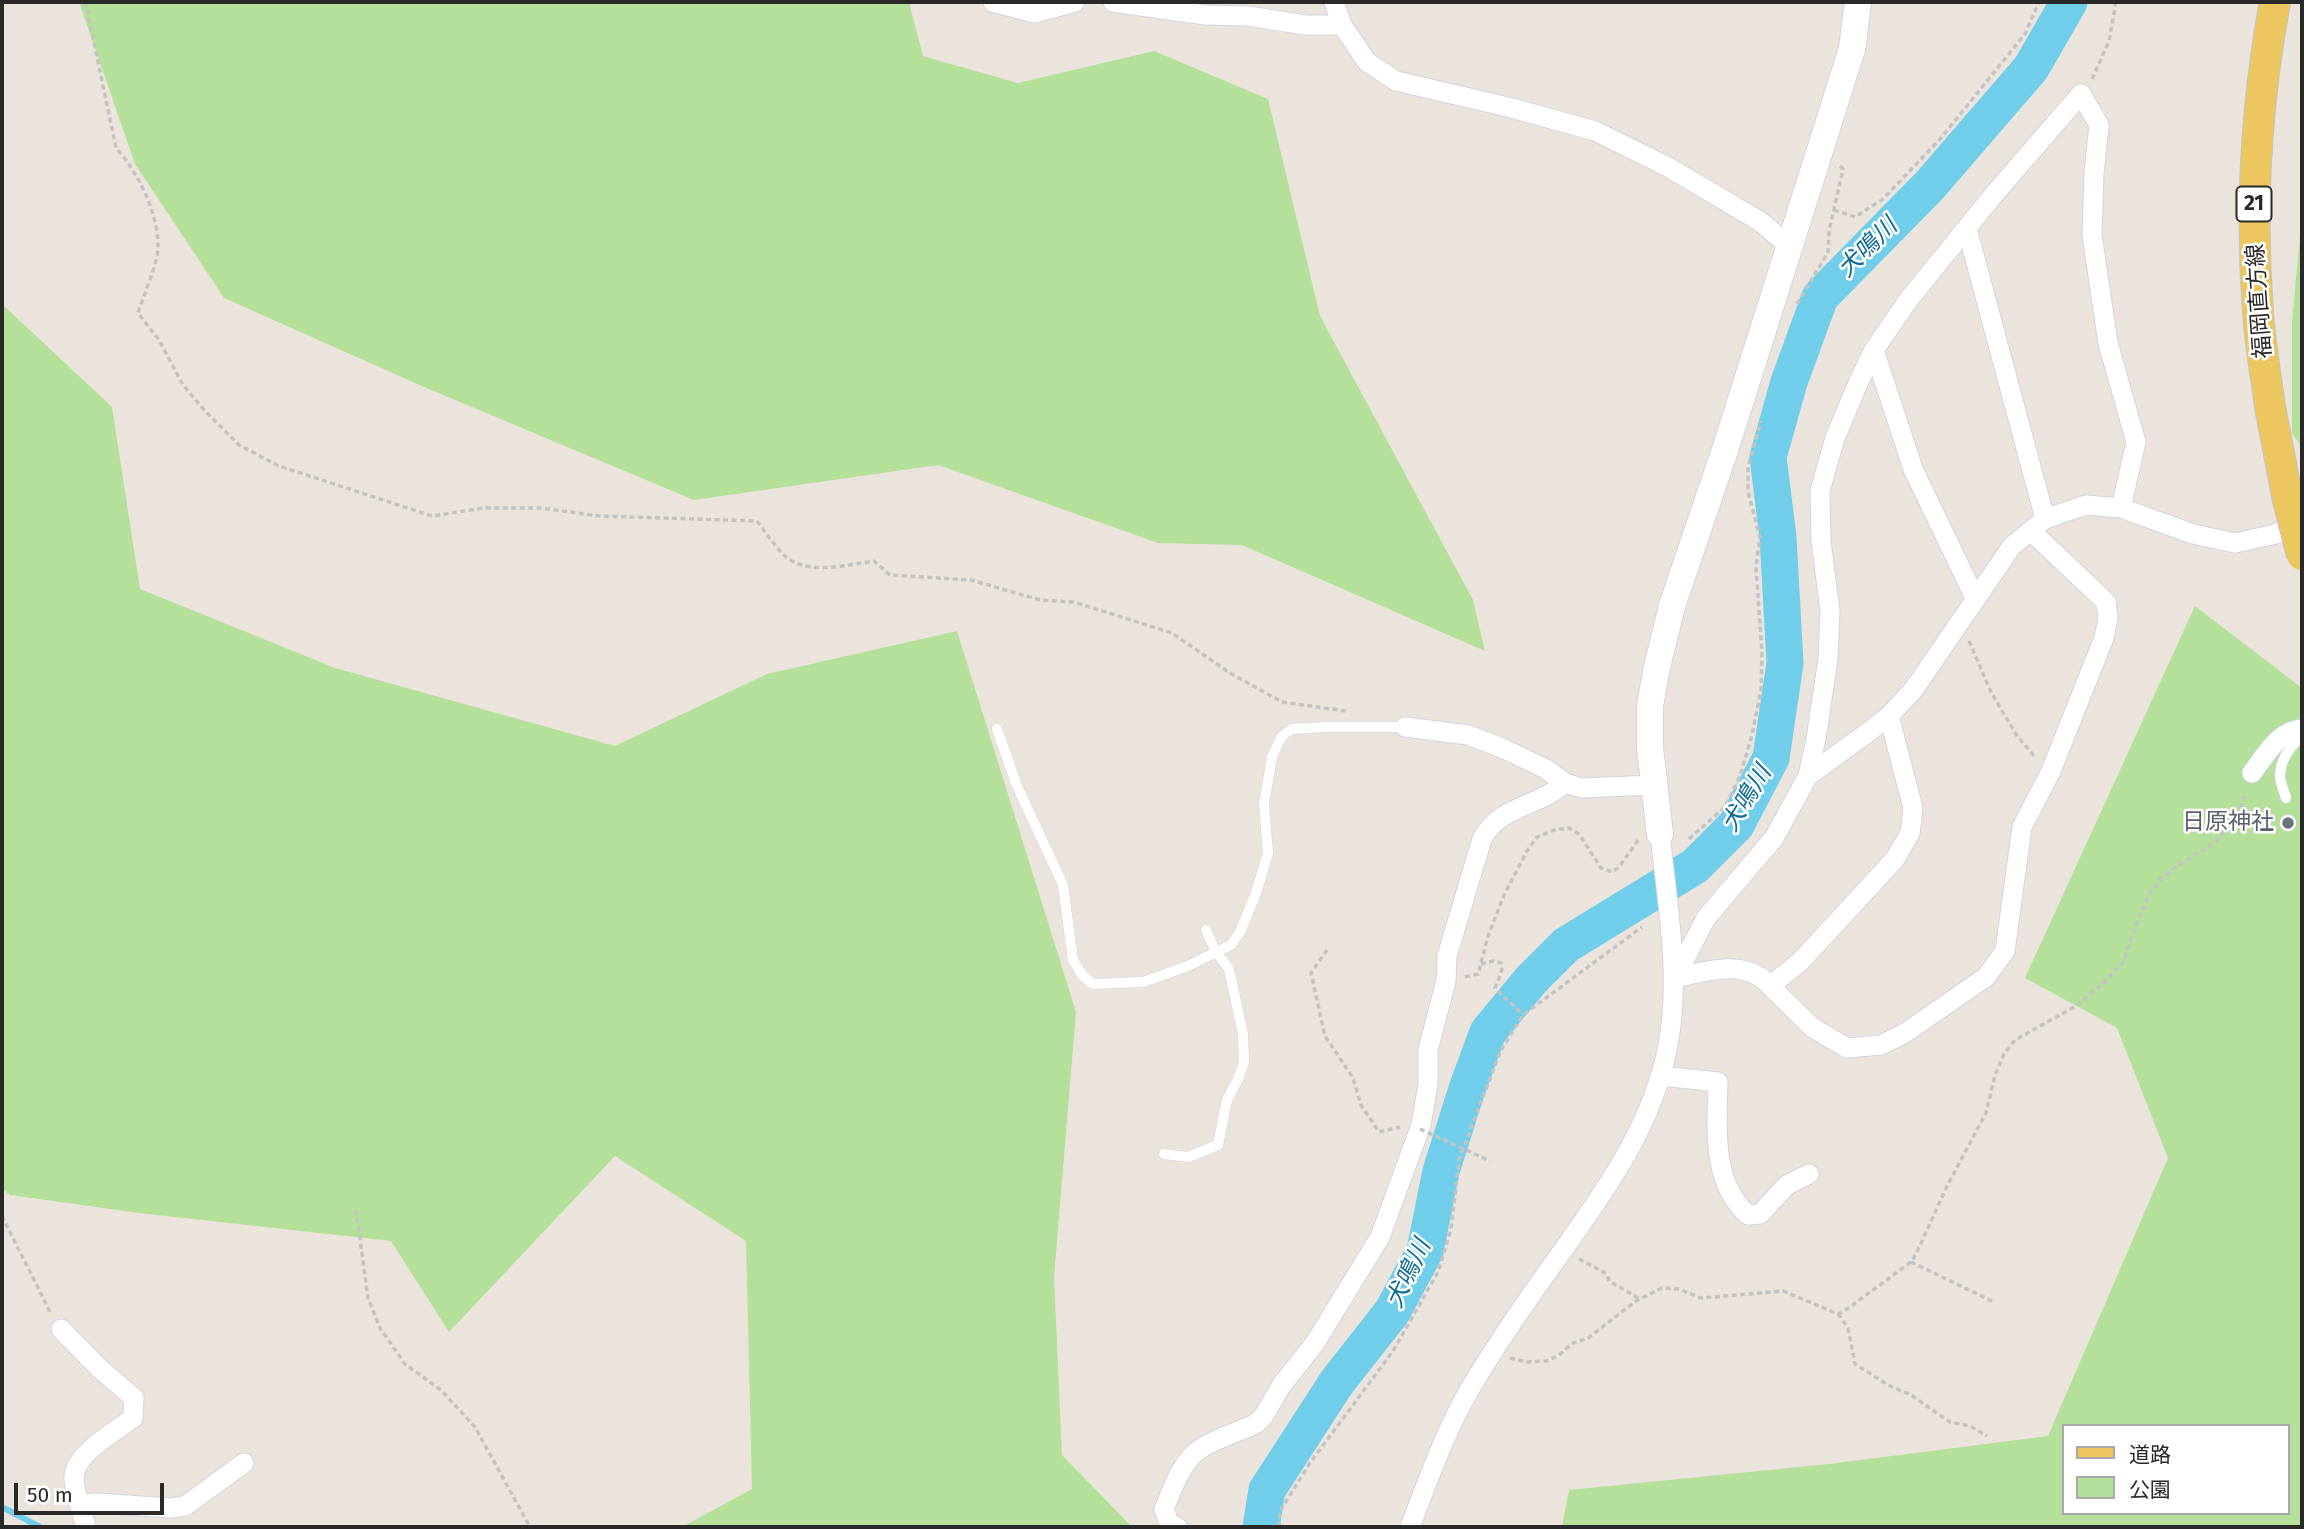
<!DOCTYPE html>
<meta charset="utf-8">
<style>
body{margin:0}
#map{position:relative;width:2304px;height:1529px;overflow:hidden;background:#ebe4dc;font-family:"Fira Sans","Noto Sans JP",sans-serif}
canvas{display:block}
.frame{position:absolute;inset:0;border:4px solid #292929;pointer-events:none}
.legend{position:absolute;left:2062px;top:1424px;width:228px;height:91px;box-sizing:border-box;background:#fff;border:2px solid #a9a9a9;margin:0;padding:9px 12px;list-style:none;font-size:21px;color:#292929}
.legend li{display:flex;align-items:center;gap:14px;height:35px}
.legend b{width:35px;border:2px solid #a9a9a9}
.scale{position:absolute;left:14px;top:1483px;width:150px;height:32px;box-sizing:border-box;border:4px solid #292929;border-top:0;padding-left:9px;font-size:21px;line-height:24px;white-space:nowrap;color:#292929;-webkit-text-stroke:5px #fff;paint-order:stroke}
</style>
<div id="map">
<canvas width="2304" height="1529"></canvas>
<div class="frame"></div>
<ul class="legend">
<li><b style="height:9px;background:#ecc760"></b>道路</li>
<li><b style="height:19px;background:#b4e099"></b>公園</li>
</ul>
<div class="scale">50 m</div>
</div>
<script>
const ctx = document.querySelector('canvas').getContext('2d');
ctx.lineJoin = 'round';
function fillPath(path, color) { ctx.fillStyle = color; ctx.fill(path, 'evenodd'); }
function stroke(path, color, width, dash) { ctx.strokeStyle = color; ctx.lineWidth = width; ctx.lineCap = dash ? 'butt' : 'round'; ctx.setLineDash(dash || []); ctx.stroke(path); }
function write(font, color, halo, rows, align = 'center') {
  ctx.font = font + ' "Fira Sans","Noto Sans JP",sans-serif'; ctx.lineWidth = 5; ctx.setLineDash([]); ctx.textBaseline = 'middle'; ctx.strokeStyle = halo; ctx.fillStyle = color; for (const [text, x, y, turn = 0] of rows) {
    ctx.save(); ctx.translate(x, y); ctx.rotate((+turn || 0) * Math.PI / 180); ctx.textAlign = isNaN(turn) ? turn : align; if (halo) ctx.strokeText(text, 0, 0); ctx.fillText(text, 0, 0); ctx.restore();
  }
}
fillPath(new Path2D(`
 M79 2H909L923 56 1018 83 1154 51 1268 99 1320 316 1473 600 1485 651 1242 545 1158 543 938 465 694 500 424 387 224 298 135 164Z
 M2302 214V447L2292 433V322Z
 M2 304 112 407 140 589 335 668 615 746 767 674 957 631 1076 1012 1054 1277 1062 1455 1132 1527H682L752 1489 746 1241 615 1156 449 1332 391 1241 139 1213 10 1195 2 1188Z
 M2195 606 2302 688V1527H1562L1569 1490 1829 1464 2048 1436 2168 1158 2117 1028 2025 978ZM2064 1426H2288V1513H2064Z`), '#b4e099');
stroke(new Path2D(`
 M2 1507 40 1527`), '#71ceea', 6);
stroke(new Path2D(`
 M1261 1527 1267 1490 1337 1382 1392 1312 1425 1251 1441 1171 1467 1089 1488 1032 1531 980 1566 945 1695 866 1736 825 1771 758 1785 663 1778 537 1768 457 1789 382 1820 297 1930 185 2031 68 2069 2`), '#71ceea', 37);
const lane = new Path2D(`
 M997 729 1017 786 1063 885 1073 960 1083 976 1093 984 1143 982 1188 966 1216 952 1229 969 1243 1034 1244 1062 1238 1079 1227 1100 1218 1145 1188 1157 1164 1154
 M2286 798C2284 791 2280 783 2280 776 2280 762 2290 744 2302 738
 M1206 930 1216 952 1231 945 1240 932 1256 893 1268 853 1264 804 1272 757 1281 737 1292 729 1326 727H1405`);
const street = new Path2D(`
 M993 2 1034 13 1075 2
 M1113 2 1205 15 1248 16 1305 25H1342
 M1334 2 1342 25 1367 62 1396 81 1512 108 1595 131 1668 167 1761 222 1790 247
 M1967 229 2045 519
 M1874 350 1913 469 1975 598
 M1405 727 1468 735 1500 747 1546 769 1565 783 1582 788 1654 785
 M2252 773C2265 756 2279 730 2302 729
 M1808 776 1867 733 1889 716 1914 689 2012 546 2045 519 2086 505 2121 508 2193 534 2235 543 2276 534 2302 519
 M1675 978 1706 918 1774 838 1808 776 1816 739 1828 659 1830 611 1821 541 1820 491 1835 438 1859 381 1874 350 1909 299 1996 192 2081 94 2099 125 2094 173 2092 235 2108 343 2136 442 2121 508
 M1675 978C1707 971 1746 958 1770 986L1800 962 1895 859 1910 833 1913 808 1889 716
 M1770 986 1813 1028 1847 1048 1881 1045 1905 1033 1986 977 2005 951 2022 827 2051 771 2104 638 2108 618 2106 602 2031 531
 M1661 1076 1718 1082C1717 1128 1711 1182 1748 1215L1760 1214 1787 1185 1809 1174
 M61 1329 99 1368 134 1398 133 1418C116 1431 72 1455 74 1479 75 1495 82 1512 86 1527
 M80 1504 97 1503 171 1508 185 1506 244 1463
 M1177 1527 1169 1523 1164 1509C1172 1490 1180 1466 1196 1452 1212 1439 1237 1433 1255 1424L1263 1417 1281 1386 1315 1343 1380 1237 1421 1125 1428 1084V1050L1446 981 1447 956 1482 839C1499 806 1538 807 1565 783
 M1410 1527C1429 1478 1446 1428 1474 1382 1502 1336 1534 1290 1566 1246 1610 1184 1654 1121 1668 1045 1681 975 1667 903 1660 834`);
const secondary = new Path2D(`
 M1660 834 1650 748V706L1657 667 1672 606 1726 447 1852 49 1858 2`);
const primary = new Path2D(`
 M2270 407C2266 376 2260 344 2258 312 2250 208 2256 104 2275 2`);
stroke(lane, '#d1d5e2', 11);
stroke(street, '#d1d5e2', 21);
stroke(secondary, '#d1d5e2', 28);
stroke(primary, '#c3c3c3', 32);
stroke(new Path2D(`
 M84 2 86 4 116 148C138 172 158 213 158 246 159 260 143 297 138 313L159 340 183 385 206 412 239 445 279 466 432 516 483 508H541L599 516 757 521C765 532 773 543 782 553 804 577 846 565 874 561L890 575 971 580 1040 600 1074 602 1172 633 1230 673 1282 702 1346 711
 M2092 79 2109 41 2116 2
 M1834 210 1855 217 1883 199 1941 138 2025 34 2039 2
 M1797 304 1828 252 1829 231 1843 169 1840 166
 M1969 641 1991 692 2017 736 2036 758
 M1689 839 1725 807 1740 776 1752 735 1761 690 1762 653 1756 567 1760 537 1748 492V467L1761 421
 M1327 950 1311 973 1325 1036 1353 1078 1361 1105 1379 1132 1400 1127
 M1481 964 1493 961 1501 963 1502 970 1495 988 1523 1015
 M1465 977 1478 974 1488 936 1505 893 1527 851 1537 837 1554 830 1569 828 1579 834 1601 868 1612 872 1619 867 1639 839
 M356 1210 368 1298 380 1328 405 1364 441 1390 475 1427 530 1527
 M2 1216 51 1314
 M1579 1259 1607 1274 1609 1281 1640 1299
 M1911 1262 1994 1302
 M1838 1314 1848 1328 1855 1364 1888 1385 1911 1395 1950 1422 1970 1426 1987 1436
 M1510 1358 1526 1362 1546 1361 1558 1356 1573 1343 1588 1338 1636 1301 1662 1288 1679 1289 1701 1298 1783 1291 1838 1314 1850 1307 1911 1262 1916 1254 1947 1186 1986 1113 1995 1075 2004 1054 2015 1040 2076 1006 2105 982 2124 961 2132 936 2149 894 2160 880 2174 868 2214 843 2228 828 2241 807 2246 792
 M1279 1527 1280 1511 1310 1463 1393 1351 1438 1272 1451 1229 1459 1160 1500 1052 1523 1015 1642 927`), '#c3c3c3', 3.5, [5, 3.5]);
stroke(lane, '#fff', 10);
stroke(street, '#fff', 19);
stroke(secondary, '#fff', 26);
stroke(primary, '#ecc760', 30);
const primaryBridge = new Path2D(`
 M2270 407 2288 500 2302 555`);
stroke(primaryBridge, '#c3c3c3', 32, []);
stroke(new Path2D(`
 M1420 1129 1490 1161`), '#c3c3c3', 3.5, [5, 3.5]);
stroke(primaryBridge, '#ecc760', 30);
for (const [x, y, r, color] of [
 [2288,823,7,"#6b7280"]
]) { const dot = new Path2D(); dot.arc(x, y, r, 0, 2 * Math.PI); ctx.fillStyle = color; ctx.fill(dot); stroke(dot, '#fff', 2.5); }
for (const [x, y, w] of [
 [2254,204,35]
]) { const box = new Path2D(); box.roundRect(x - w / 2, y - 17.5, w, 35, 5); ctx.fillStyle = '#fff'; ctx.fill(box); stroke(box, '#292929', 2); }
write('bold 21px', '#292929', null, [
 ["21",2254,204]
]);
write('23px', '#292929', '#fff', [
 ["福岡直方線",2260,301,-94]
]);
write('23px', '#5b616d', '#fff', [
 ["日原神社",2274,823]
], 'right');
write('italic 24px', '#116c95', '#fff', [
 ["犬鳴川",1868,248,-45],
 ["犬鳴川",1747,799,-59],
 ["犬鳴川",1409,1274,-65]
]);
</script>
